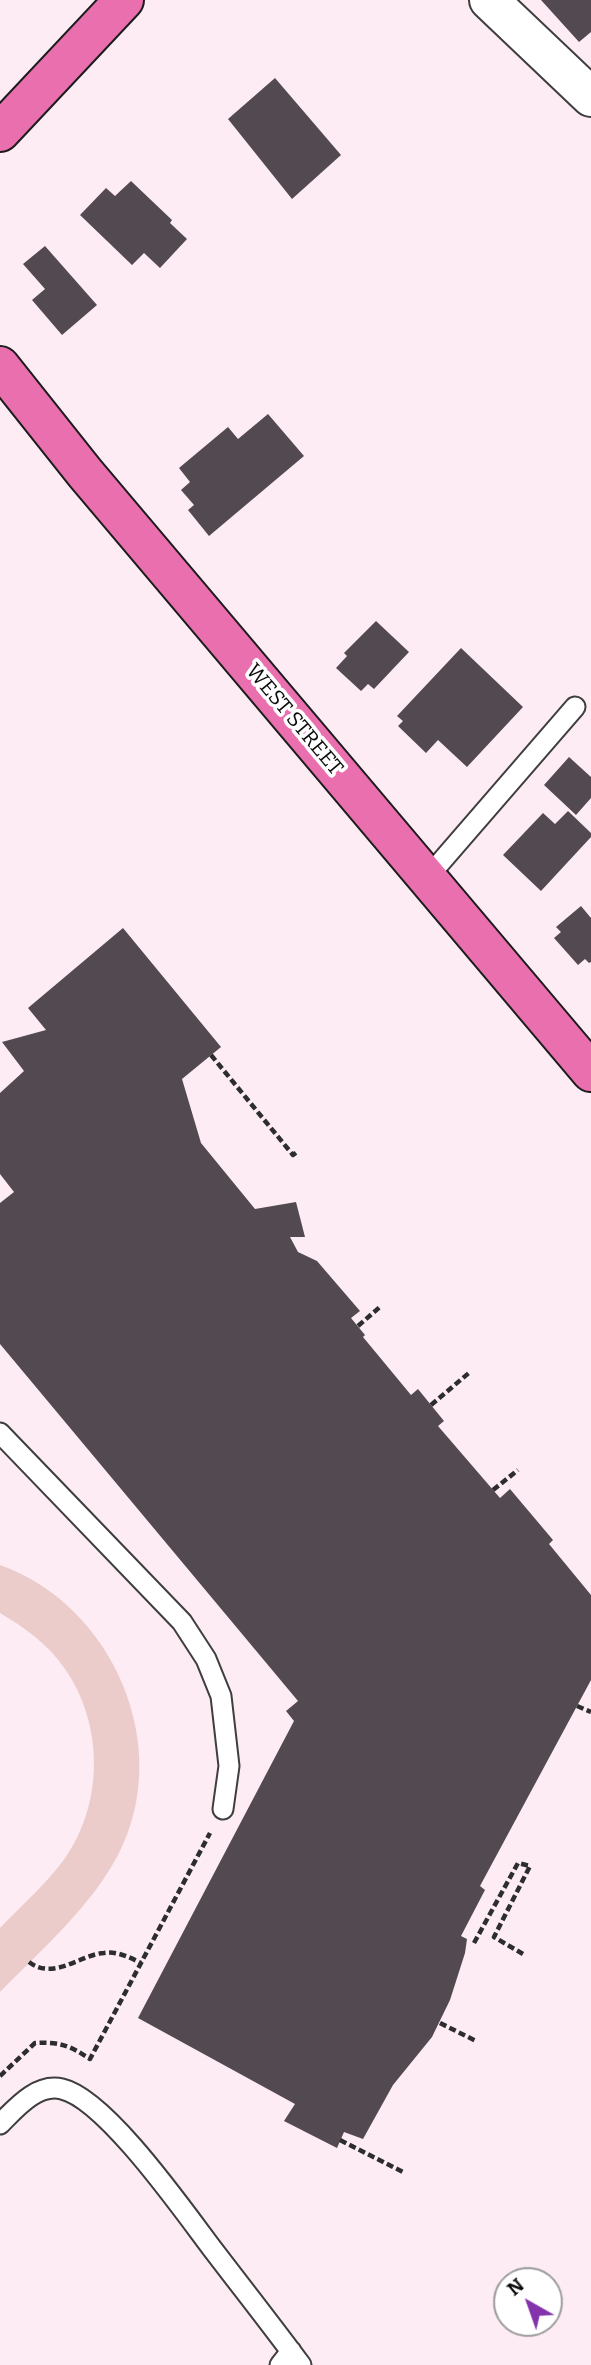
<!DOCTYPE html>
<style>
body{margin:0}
#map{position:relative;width:591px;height:2365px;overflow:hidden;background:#fdecf4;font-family:Bitter,serif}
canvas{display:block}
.north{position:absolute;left:493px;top:2267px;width:70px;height:70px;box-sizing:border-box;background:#fff;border:2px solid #9d9d9d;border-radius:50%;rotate:320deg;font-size:19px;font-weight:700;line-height:28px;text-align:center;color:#0b0b0b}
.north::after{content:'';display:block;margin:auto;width:24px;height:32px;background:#8533ac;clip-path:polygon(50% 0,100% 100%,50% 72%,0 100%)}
</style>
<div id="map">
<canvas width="591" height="2365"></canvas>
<div class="north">N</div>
</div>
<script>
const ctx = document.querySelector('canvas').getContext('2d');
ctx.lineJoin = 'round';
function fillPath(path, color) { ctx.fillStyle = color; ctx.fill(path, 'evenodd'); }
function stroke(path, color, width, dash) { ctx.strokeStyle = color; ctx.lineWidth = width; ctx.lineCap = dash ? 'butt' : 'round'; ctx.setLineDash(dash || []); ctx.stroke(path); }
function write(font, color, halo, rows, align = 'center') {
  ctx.font = font + ' Bitter,serif'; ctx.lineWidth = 7; ctx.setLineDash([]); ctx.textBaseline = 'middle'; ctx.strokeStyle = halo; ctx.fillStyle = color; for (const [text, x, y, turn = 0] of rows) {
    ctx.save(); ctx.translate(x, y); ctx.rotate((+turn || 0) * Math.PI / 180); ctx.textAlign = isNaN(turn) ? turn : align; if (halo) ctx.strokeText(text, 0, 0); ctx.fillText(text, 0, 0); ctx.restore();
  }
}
fillPath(new Path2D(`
 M0 1565C113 1605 175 1747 118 1855 90 1908 42 1949 0 1992V1928C21 1906 45 1885 63 1861 104 1805 104 1725 65 1669 48 1644 25 1628 0 1613Z`), '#ebccca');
fillPath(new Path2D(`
 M541 0H591V32L579 42Z
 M275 78 341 155 292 199 228 119Z
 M131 181 172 220 170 223 187 239 160 268 144 253 132 265 80 215 106 188 115 196Z
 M45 246 97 305 62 335 32 300 45 289 23 264Z
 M268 414 304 456 209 536 188 510 194 505 181 490 190 482 179 468 228 427 238 439Z
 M376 621 409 652 374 689 368 684 361 691 336 668 347 656 344 653Z
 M461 648 523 707 467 767 438 740 426 753 398 726 403 721 397 716Z
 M569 757 591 777V798L576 815 544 785Z
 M568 811 591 833V837L541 891 503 855 543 813 555 824Z
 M581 906 591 918V962L589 963 585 959 578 965 554 938 561 932 556 927Z
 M123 928 221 1047 182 1079 201 1143 255 1209 296 1202 305 1237H290L298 1252 317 1261 360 1311 351 1318 365 1335 363 1337 411 1395 418 1389 444 1421 438 1426 500 1498 510 1489 553 1540 549 1544 591 1595V1680L480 1886 485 1890 461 1936 467 1939 465 1953 450 2000 432 2037 393 2085 363 2139 344 2132 337 2148 284 2121 295 2104 138 2018 294 1721 286 1711 298 1701 0 1344V1203L14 1192 0 1174V1093L24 1071 2 1042 46 1030 28 1008Z`), '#534951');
const service = new Path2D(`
 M427 878 575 707
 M0 1433 182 1622 206 1659 221 1696 229 1766 223 1809
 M0 2124C16 2108 37 2083 62 2089 106 2099 185 2213 214 2251 243 2289 273 2327 301 2365
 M280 2365 291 2351`);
const minor = new Path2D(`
 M489 0 591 97`);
const primary = new Path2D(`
 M0 132 124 0
 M0 366 85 473 591 1072`);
stroke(service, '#3e3e3e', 23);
stroke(minor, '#3e3e3e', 42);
stroke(primary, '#1c1c1c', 42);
stroke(new Path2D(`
 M211 1055 293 1155 297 1152
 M358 1326 381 1306
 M431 1405 470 1372
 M493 1490 518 1470
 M577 1706 591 1712
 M474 1943 518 1863 530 1866 494 1937 523 1954
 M29 1962C54 1981 81 1954 104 1953 117 1951 129 1957 141 1963
 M440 2023 476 2041
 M0 2076 35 2043C60 2042 69 2045 90 2059L210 1833
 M340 2140 405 2173`), '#2d2d2d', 4.5, [7, 3.5]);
stroke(service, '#fff', 19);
stroke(minor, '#fff', 38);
stroke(primary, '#ea6fae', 38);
write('21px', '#0b0b0b', '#fff', [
 ["WEST STREET",294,720,50]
]);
</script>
